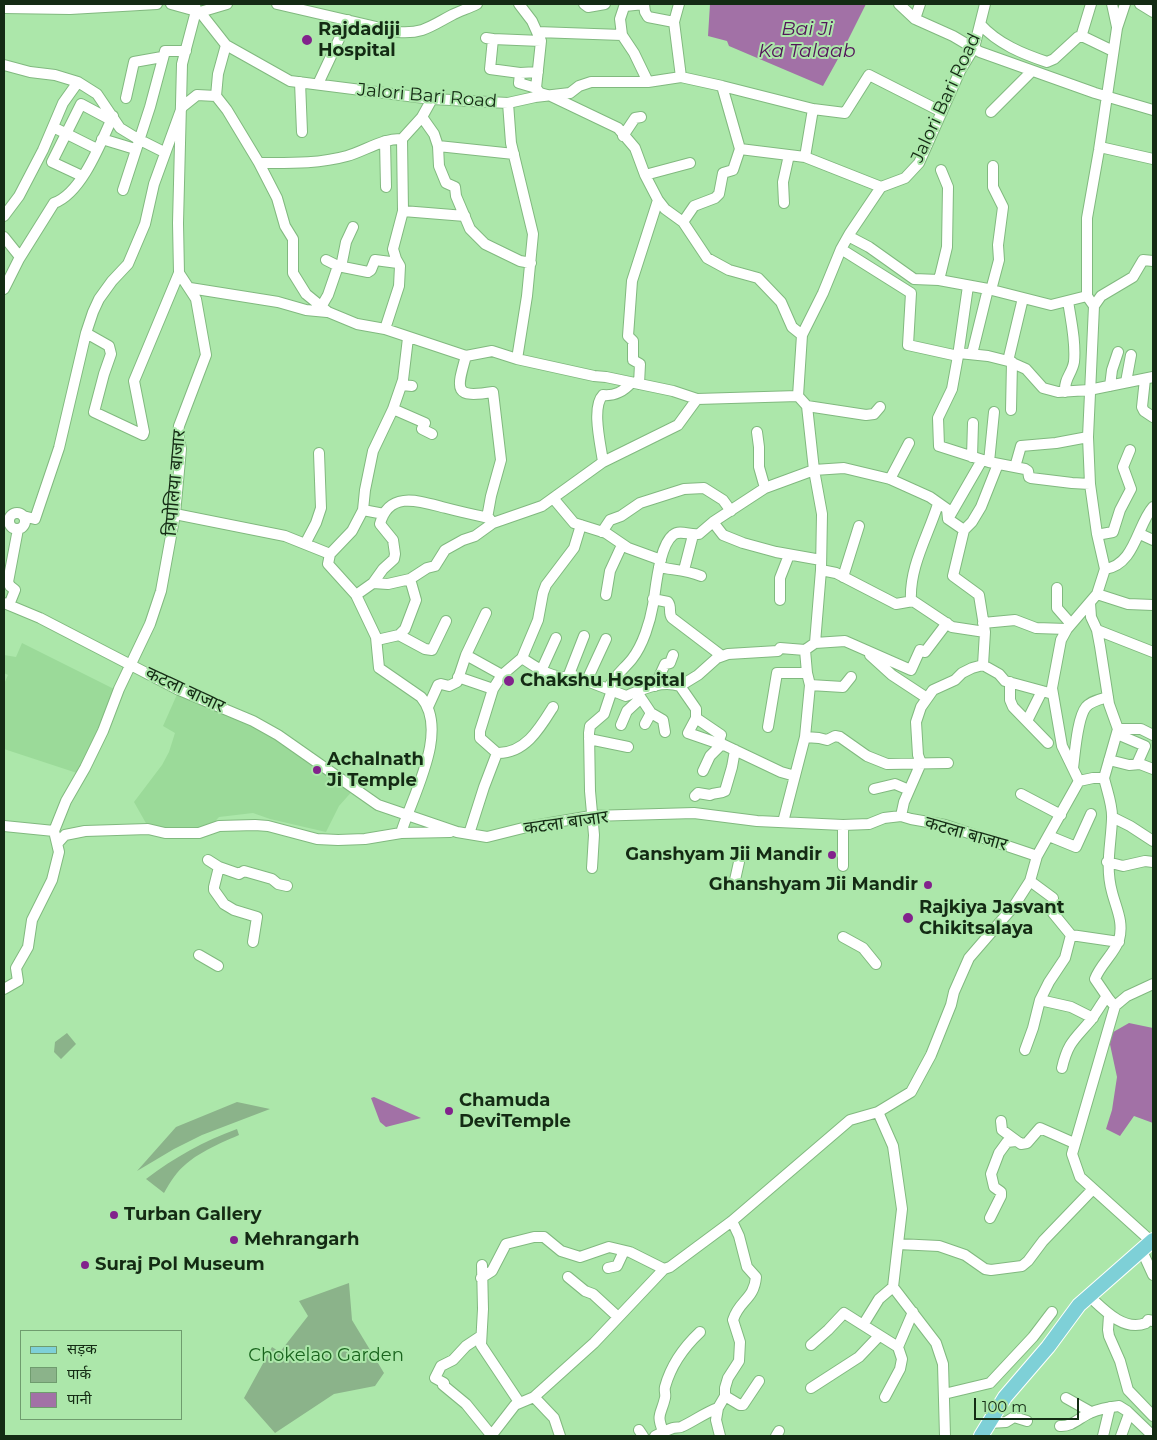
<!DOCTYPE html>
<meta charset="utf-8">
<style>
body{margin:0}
#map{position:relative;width:1157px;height:1440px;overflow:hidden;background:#ace7aa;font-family:Montserrat,"Noto Sans Devanagari",sans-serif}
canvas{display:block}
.frame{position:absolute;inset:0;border:5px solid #142b14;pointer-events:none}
.legend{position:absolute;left:20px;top:1330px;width:162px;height:90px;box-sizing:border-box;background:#ace7aa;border:1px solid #6f9c6e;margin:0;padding:6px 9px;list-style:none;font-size:15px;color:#142b14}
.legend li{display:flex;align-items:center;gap:10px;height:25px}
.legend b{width:25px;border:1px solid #6f9c6e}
.scale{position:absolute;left:974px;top:1398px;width:105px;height:22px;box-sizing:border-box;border:2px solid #142b14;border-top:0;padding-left:6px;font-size:15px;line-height:18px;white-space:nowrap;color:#142b14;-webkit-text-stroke:4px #ace7aa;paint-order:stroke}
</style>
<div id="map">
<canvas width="1157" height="1440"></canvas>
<div class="frame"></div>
<ul class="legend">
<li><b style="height:6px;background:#7ed0d7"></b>सड़क</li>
<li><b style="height:14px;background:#8bb38a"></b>पार्क</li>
<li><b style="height:14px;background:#a271a6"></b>पानी</li>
</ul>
<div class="scale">100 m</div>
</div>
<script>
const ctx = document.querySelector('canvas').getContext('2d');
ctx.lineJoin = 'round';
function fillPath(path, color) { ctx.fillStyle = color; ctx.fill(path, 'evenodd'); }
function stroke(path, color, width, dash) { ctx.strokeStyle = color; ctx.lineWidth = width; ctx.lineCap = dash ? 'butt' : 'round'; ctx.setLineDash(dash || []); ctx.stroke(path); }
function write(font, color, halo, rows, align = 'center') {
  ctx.font = font + ' Montserrat,"Noto Sans Devanagari",sans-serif'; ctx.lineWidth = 4; ctx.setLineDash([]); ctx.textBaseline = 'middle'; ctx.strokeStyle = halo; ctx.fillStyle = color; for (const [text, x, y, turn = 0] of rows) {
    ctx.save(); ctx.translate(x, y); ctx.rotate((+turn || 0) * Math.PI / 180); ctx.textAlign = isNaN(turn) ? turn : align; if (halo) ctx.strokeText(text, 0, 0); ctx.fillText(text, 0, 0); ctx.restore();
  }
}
fillPath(new Path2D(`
 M22 643 116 690 80 774 4 749V684L8 675 4 673V655L16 657Z
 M179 690 236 714 355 788 339 806 326 832 270 819 253 813 219 817 205 832 188 833 147 825 134 802 162 765 169 752 175 733 163 726Z`), '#9bda99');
fillPath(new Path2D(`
 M67 1033 76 1044 61 1059 54 1052 55 1042Z
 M237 1102 270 1109 202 1135 174 1149 137 1171 176 1127Z
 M237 1129 239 1135C216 1145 189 1156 174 1177 170 1182 167 1188 164 1193L146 1179C175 1157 204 1141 237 1129Z
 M349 1283 352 1320 384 1373 375 1386 334 1394 275 1433 244 1398 272 1347 280 1352 308 1316 299 1301Z`), '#8bb38a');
fillPath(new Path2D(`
 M710 4H866L844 48 823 86 729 46 727 41 708 36Z
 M1129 1023 1153 1028V1123L1134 1116 1120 1136 1106 1129 1112 1110 1117 1077 1108 1035Z
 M374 1097 421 1118 386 1127 380 1122 371 1098Z`), '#a271a6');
const minor = new Path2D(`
 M171 4 200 12 227 4
 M277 4 398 32C423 34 431 26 452 15 460 11 469 8 477 4
 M519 4 532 21 541 41 536 88
 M584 4 588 7 605 4
 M625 4 620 19 622 35 634 53 648 82
 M899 4 915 19 953 36 980 52 1095 93 1153 110
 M1112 4 1117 27
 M1140 4 1153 12
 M625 6 644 4 645 12 648 17 674 22 681 77
 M4 8 70 9 157 4
 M200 12 226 45 290 81 432 99 508 103 535 97 570 93 579 86 591 82H648L681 77 722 86 740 149 805 157 881 187 905 178 919 163 960 71 974 48 985 4
 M915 19 920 4
 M674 22 679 4
 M980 24C998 44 1023 54 1047 62L1054 59 1078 37H1084L1113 51
 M537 32 622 35
 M1081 37 1091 4
 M486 38 493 39 490 69 520 73
 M493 39 541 41
 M226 45 218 74 216 96 227 110 259 163 277 198 285 226 293 239V273L306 294 328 312 357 324 385 329 466 356 492 351 517 359 594 376 606 377 673 391 697 399 798 396
 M4 65 30 72 55 75 78 82 97 94 120 128 138 139 164 152
 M538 72 520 73 519 83 536 88 540 93 551 96 618 128 635 148 645 175 658 200 665 209 683 222 707 258 729 270 758 278 781 302 792 327 802 335
 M300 82 302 132
 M318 84 348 20
 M722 86 813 109 845 113 869 75 942 112
 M126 98 134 62 162 57
 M432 99 422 117 434 134 438 146 439 166 446 183 455 187 456 196 470 229 485 244 520 261 531 263
 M508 103 511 143 533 234 527 296 517 359
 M991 112 1032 71
 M53 127 97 149
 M623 136 635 118 641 117
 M102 139 135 149
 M385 141 386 187
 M438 146 514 154
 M1100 147 1153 159
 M805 157 813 109
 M259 163C289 163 318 164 347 156 365 151 383 138 402 139L422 117
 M645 175 690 163
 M82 176 52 162 81 104 111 120
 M123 190 150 107 165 51H186
 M784 203 783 182 789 155
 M403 211 465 216
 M4 216 19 196 43 150 63 103 78 82
 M683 222 694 206 715 198 719 194 723 173 733 170 740 149
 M850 233V237L869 247 914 279 939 280 988 289 1051 305 1087 296
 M4 237 20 257
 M841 249 911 293 908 345 958 356 952 389 938 418 939 446 989 462 1025 469 1028 471 1029 477 1031 478 1072 483 1090 484
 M326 260 338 266 368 272 371 270 375 260 398 263
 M341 267 346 242 353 227
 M939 280 947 247 948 187 941 170
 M190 288 278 302 306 310 327 312
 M4 289 19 259 54 203C82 193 101 142 113 116
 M991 290 999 260 998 245 1003 207 993 187V166
 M1094 306 1101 296 1133 277 1143 260 1153 261
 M321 307 328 295 338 266
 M385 329 399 286 400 266 396 259 393 249 403 211 402 139
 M86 333 109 346 111 354 104 374 94 412 143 435 144 432 134 381 179 273
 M959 353 988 356 1008 361 1026 369 1043 388 1058 392 1089 390 1153 377
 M972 354 988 289
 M466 356C456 391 454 398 493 392L501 460 491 496 487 518
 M958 356 968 286
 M1008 361 1023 298
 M1145 379 1142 407 1144 411 1153 417
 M1126 382 1131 355
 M639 384 640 364 633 360V341L628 336 632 281 658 200
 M402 385 412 386
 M1110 386 1112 370 1118 352
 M1065 392C1064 378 1072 374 1074 362 1076 342 1071 321 1068 301
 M807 406 866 415 874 414 880 407
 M393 409 425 423 422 429 432 434
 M1011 410 1012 362
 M757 432 759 447V467L765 488
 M972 457 973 423
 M603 462C601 446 591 407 603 395 615 396 623 392 631 383
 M989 462 994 412
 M1015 467 1021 446 1056 443 1088 437
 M890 479 909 443
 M553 498 574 523 606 533 628 548 661 560
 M363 510 384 514
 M9 521a8 8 0 1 1 16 0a8 8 0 1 1-16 0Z
 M175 514 285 536 330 554 328 564 356 595 376 637 379 668 421 697C450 731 412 796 401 833
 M23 516 35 519 59 448 86 333 93 312 99 299 112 281 128 264 145 224 154 184 182 107 197 95 216 96
 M948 519 982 460
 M602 532 610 520 621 516 640 503 684 489 704 488 723 500 731 511
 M1097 534H1102L1113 532 1120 510 1131 489 1123 467 1130 450
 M1140 534 1153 540
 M305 544 316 523 321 508 319 453
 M330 554 352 531 363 510 365 490 373 451 393 409 403 380 408 338
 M821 560 776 552 743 543 723 535 713 522 765 488 814 470 844 468 890 479 930 497 947 509 948 519 964 530
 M659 567C673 570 687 570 701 576
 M1105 569C1135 565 1137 525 1153 507
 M684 570 693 535
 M821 570 836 573 896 604 913 601 952 627 985 632 983 665 999 674 1005 681 1053 694
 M843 577 859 526
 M373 583 383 569 394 559 395 554 393 540 380 524C389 489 422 502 446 508 461 512 475 515 489 518L493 523
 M1057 588V608L1071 624
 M1097 594 1128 604 1153 605
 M356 595 373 583 388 584 410 579 427 568 435 566 445 550 463 540 475 536 493 523 542 506 603 462 678 425 697 399
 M606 595 610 571 622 545
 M653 599 668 602C672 607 668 613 672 618L722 656
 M780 600V578L789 555
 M911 601C909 567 928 536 938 504
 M4 603 40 618 179 690 253 721 278 735 378 805 457 832 487 837 527 827 591 816 694 813 757 821 843 825 869 824 884 818 901 816 911 819 945 825 1037 856
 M1090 603 1091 617 1097 630 1100 646 1109 704 1118 729H1141L1153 735
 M9 605 15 590 10 586 8 582 18 529
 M983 623 1015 620 1036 628 1067 629
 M1097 630 1153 652
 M985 632 979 595 953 576 964 530 972 522 981 507 998 464
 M399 635 425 649 432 650 446 621
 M377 640 399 635 405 629 416 600 410 579
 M815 643 845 641 911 670 920 650 925 652 947 623
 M466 655 502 675
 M870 655 892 675 927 698
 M522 658C537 668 555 681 574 676L626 696C643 689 661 680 680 686L698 675 717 658 728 654 778 651 780 648 805 650
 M541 671 556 638
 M458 677 493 689
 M568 677 584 636
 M587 680 606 639
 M1010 682V700L1013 707 1048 743
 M810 685 843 687 851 677
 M655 686 665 664 670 663 673 655
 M680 686 696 709V718L721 735 719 740 722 744 781 772 795 776
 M608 689C614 676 624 669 632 659 643 645 650 622 653 605 656 588 659 546 673 535 680 529 691 536 699 534L713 522
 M637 692 651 713 663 720 665 732
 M428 707 438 685 441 684 449 686 457 682 466 655 486 613
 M696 718 688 733 717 743 719 740
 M1027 721 1042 691
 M645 724 651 713
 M621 725 627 711 641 698
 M768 727 777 673H807
 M1117 734 1145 746 1137 764
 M805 737 819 738 827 740 835 736 840 737 867 756 887 764 948 763
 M589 739 628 747
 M497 753C525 754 540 728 553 707
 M1109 760 1129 765 1140 764 1153 769
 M921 763 918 755 916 722 921 707 933 690 955 680 962 673 972 668 983 665
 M1073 768C1075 754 1077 718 1086 707 1091 701 1101 699 1108 697
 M703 771 710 756 722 744
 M1104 778 1118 729
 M1079 781 1093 778H1104C1107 791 1113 806 1112 819 1111 845 1105 866 1112 892 1116 908 1124 922 1119 940 1114 954 1100 965 1095 979L1108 998
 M874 789 895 784 909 790
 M1021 794 1061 815
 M695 796 698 793 710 795C715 792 720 794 725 791L732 767 735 750
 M901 816 904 802 921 763
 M1112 817 1130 826 1153 841
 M783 822 805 737 810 685 807 673 805 650 815 643 821 570 822 514 814 470 807 406 798 396 802 335 823 293 841 249 850 233 881 187
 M4 826 54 831
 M469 834 484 787 497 753 480 738V731L493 689 502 675 522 658 538 620 543 593 546 585 574 548 581 525
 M1049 836 1076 847 1091 814
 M57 844 65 835 85 831 148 829 165 833H199L219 826 255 825 268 826 317 839 338 840 365 839 401 833 450 832
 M208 860 219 867 239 874 244 871 272 879 278 884 287 886
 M1107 862 1123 866 1145 861 1153 862
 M843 866V825
 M219 867 214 887V890L224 904 234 910 257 917 253 942
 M592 868 594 835 590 791 589 733 590 726 604 714 612 690
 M735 880 739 862
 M1030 881 1053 898V913L1071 935 1119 942
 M843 937 863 948 876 964
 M199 955 218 966
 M4 989 18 981 16 968 28 947 32 920 52 880 59 852 54 831 66 801 85 768 103 731 119 689 150 624 161 591 175 514 181 449 178 433 179 426 206 355 196 299 179 273 178 223 182 64 196 11 195 4
 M1040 1000 1071 1007 1093 1018
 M1025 1050 1033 1028 1040 1000 1049 982 1065 958 1071 935
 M1062 1068C1068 1042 1075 1039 1091 1020 1096 1013 1100 1006 1105 999L1108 998 1112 1003
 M878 1112 893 1146 902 1209 893 1287 936 1343 943 1364 945 1436
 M1001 1121 1002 1130 1021 1144 1027 1143 1040 1128 1074 1143
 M990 1218 1001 1196V1192L994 1187 991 1174 999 1153 1007 1142 1016 1141
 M1152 1242 1080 1177 1072 1154 1115 1006 1127 996 1153 984
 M898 1244 939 1246 965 1255 985 1269 991 1270 1022 1266 1028 1261 1043 1241 1093 1189
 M1142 1251 1153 1275
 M482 1265 483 1309 481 1345 519 1402
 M608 1268 617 1266 624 1251
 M568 1277 585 1291 593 1294 618 1317
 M481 1278 492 1271 506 1244 534 1237H544L561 1251 580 1257 609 1247 630 1252 664 1269
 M893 1287 879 1299 863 1325 898 1347
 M1089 1296C1104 1310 1124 1332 1146 1323L1148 1320 1153 1321
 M1109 1315 1108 1330 1109 1336 1120 1361 1128 1390 1153 1416
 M481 1336 466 1346 453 1360 441 1366 435 1378 444 1383 443 1385 466 1404 492 1436
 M811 1345 828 1330 844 1313 863 1325
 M811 1388 859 1357 879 1336
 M944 1394 990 1383 1033 1337 1052 1312
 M725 1396 740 1405H743L759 1381
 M534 1397 554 1418 560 1436
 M885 1397 900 1369 902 1359 898 1347 913 1312
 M1066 1398 1091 1412
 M989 1423 1006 1422 1014 1417 1027 1421
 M1060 1426C1072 1427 1080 1417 1090 1413 1099 1409 1109 1407 1119 1406L1127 1411 1153 1436
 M639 1430 643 1436
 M663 1431C656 1414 661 1415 665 1398 666 1394 664 1391 665 1387 671 1365 684 1347 700 1332
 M491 1436 515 1405 534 1397 594 1343 664 1269 670 1267 732 1221 850 1120 878 1112 911 1092 931 1055 951 1005 954 992 969 958 1014 906 1030 881 1037 856 1079 781 1062 746 1052 688 1061 640 1067 629 1097 594 1105 569 1097 534 1090 484 1088 437 1094 306 1087 296V218L1099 150 1117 28 1125 4
 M655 1436C661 1433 667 1430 673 1428 676 1427 679 1428 681 1427 693 1422 704 1413 718 1408
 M720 1436 716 1420 718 1408 725 1396V1388L728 1378 739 1361 740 1342 733 1320C739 1300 754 1300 756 1277L747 1267 739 1236 732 1221
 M776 1436 779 1431
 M1103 1436 1110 1407
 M1121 1436 1129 1414`);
const major = new Path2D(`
 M981 1436 1005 1397 1048 1347 1079 1305 1153 1240`);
stroke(minor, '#81b97f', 12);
stroke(major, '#fff', 16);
stroke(minor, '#fff', 10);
stroke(major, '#7ed0d7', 14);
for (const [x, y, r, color] of [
 [307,40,6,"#82228c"],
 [509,681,6,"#82228c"],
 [317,770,5,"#82228c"],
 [832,855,5,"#82228c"],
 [928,885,5,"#82228c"],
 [908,918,6,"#82228c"],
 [449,1111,5,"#82228c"],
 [114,1215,5,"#82228c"],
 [234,1240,5,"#82228c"],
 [85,1265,5,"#82228c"]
]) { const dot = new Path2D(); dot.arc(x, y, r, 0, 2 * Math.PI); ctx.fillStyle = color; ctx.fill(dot); stroke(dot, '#ace7aa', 2); }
write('bold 18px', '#142b14', '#ace7aa', [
 ["Rajdadiji",318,30],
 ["Hospital",318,51],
 ["Chakshu Hospital",520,681],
 ["Achalnath",327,760],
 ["Ji Temple",327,781],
 ["Ganshyam Jii Mandir",822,855,"right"],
 ["Ghanshyam Jii Mandir",918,885,"right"],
 ["Rajkiya Jasvant",919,908],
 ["Chikitsalaya",919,929],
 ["Chamuda",459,1101],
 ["DeviTemple",459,1122],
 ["Turban Gallery",124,1215],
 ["Mehrangarh",244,1240],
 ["Suraj Pol Museum",95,1265]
], 'left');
write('18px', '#142b14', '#ace7aa', [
 ["Jalori Bari Road",427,96,5],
 ["Jalori Bari Road",946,98,-65],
 ["त्रिपोलिया बाजार",175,483,-85],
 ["कटला बाजार",185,690,25],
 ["कटला बाजार",566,823,-8],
 ["कटला बाजार",966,834,16]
]);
write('18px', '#19641d', '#ace7aa', [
 ["Chokelao Garden",326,1356]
]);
write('italic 19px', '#531559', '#ace7aa', [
 ["Bai Ji",807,29],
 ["Ka Talaab",807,51]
]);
</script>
